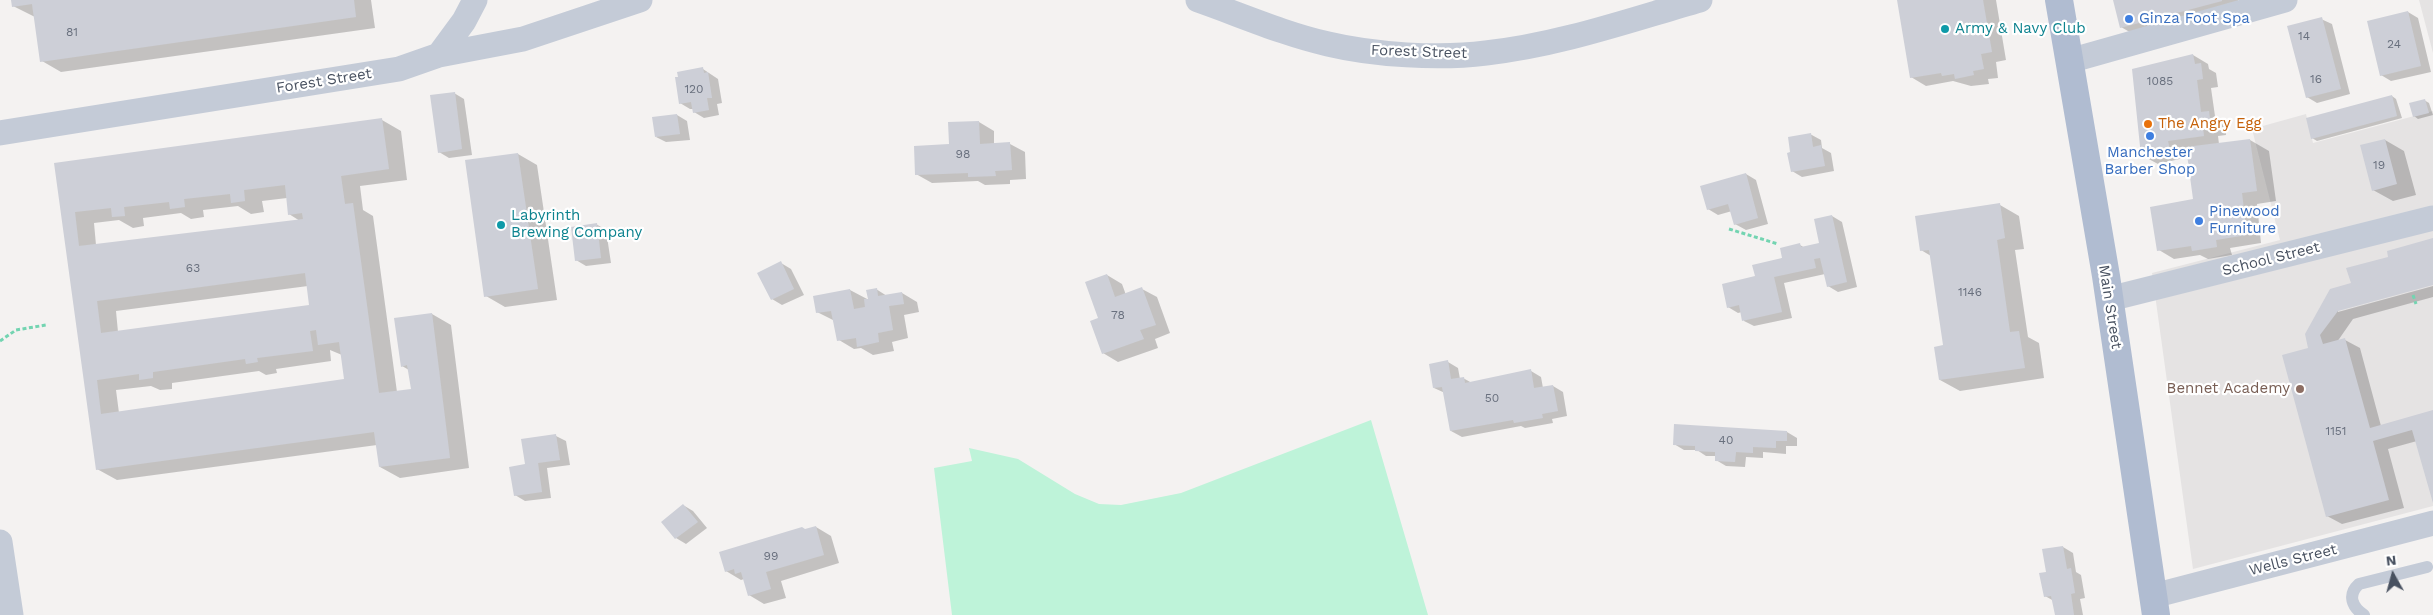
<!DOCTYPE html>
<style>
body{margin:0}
#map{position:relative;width:2433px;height:615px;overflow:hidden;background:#f4f2f1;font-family:"Work Sans",sans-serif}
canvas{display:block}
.north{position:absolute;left:2368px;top:550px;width:50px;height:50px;-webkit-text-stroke:4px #fff;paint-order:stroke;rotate:353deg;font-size:14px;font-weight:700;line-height:20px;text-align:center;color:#485160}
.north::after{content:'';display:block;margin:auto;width:18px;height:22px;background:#485160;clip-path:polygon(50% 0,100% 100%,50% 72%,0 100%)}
</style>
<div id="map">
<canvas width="2433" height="615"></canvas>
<div class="north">N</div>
</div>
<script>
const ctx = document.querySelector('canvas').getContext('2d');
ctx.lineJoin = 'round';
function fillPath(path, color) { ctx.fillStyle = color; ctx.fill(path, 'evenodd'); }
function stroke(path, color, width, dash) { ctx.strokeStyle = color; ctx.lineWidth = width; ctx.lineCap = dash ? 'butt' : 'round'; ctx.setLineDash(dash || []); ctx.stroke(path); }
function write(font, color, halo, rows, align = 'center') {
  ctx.font = font + ' "Work Sans",sans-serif'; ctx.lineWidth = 4.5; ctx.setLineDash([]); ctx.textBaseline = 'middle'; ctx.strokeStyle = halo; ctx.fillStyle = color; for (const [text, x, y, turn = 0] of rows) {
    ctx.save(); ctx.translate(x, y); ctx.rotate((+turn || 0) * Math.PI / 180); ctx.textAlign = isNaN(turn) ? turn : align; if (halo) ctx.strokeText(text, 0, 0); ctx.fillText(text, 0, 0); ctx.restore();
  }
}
fillPath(new Path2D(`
 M2419 0H2433V53Z
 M2433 111V506L2193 569 2152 273 2280 240 2252 129 2306 114 2313 143Z`), '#e5e3e3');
fillPath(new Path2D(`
 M1371 420 1428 615H952L934 468 972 461 969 448 1018 459 1075 494 1099 504 1121 505 1181 493Z`), '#bef3d9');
fillPath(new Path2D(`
 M12 0H371L375 28 61 72 42 61 35 17 13 6Z
 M1898 0H1996L2006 60 1996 62 1998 78 1988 79 1989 84 1971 86 1953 81 1926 86 1911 77Z
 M2114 0H2238L2240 12 2140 38 2121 27Z
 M2408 12 2418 18 2431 72 2391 81 2381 75Z
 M2321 19 2332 24 2350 94 2317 103 2307 97Z
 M2193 55 2208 64 2209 69 2216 73 2218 87 2211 88 2215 116 2224 121 2226 135 2218 136 2219 144 2250 140 2269 151 2276 201 2257 204 2261 243 2230 248 2232 255 2208 259 2200 255 2174 259 2159 250 2198 201 2187 148 2182 149 2184 158 2158 164 2143 156Z
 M703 69 718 79 722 103 717 104 719 115 704 118 694 112V109H690L680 103Z
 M454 93 464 99 472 155 449 158 439 152Z
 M2392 96 2396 99 2402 118 2317 141 2312 138Z
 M2424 100 2429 103 2433 115 2418 119 2414 116Z
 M677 115 687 121 690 140 666 142 656 137Z
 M382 120 401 131 407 180 360 186 363 210 373 216 397 392 412 390 409 370 402 366 432 314 451 325 469 468 400 478 380 467 377 445 117 480 97 469 56 164ZM287 198 289 214 300 221 96 245 94 223 119 220 133 228 144 226 143 218 181 213 191 219 204 217 203 210 238 206 251 214 264 212 262 201ZM308 286 311 306 118 332 116 311ZM330 350 342 355 345 381 119 413 116 390 151 386 160 390 172 389V383L259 371 266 375 277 373 276 369 331 361Z
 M979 122 994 131V144H1010L1025 152 1026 179 1010 180V184L985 185 978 181 932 183 916 174Z
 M1810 134 1821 140 1822 148 1831 153 1834 171 1802 177 1792 171Z
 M2385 140 2404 151 2416 195 2393 201 2373 190Z
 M518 154 537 165 557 300 505 307 486 296Z
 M1746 174 1756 180 1768 224 1746 230 1735 224 1732 211 1718 215 1708 209Z
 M2000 205 2019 216 2024 249 2015 250 2028 337 2039 343 2044 378 1960 391 1940 380 1944 346 1931 256 1921 250Z
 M1832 216 1842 222 1857 287 1838 292 1828 286 1825 274 1784 283 1792 318 1754 326 1744 321 1742 312 1738 313 1728 307 1756 277 1800 245 1805 248 1821 244Z
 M596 224 606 230 611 263 586 266 576 260Z
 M2433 239V284L2338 309V312L2433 286V297L2353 319 2337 342 2345 340 2360 348 2381 426 2433 412V501L2417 441 2388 449 2404 508 2342 524 2327 516 2310 349 2352 284 2390 258Z
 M781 263 791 269 804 295 782 305 772 299Z
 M1107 275 1122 284 1126 295 1142 289 1157 297 1170 333 1155 339 1158 348 1118 362 1103 353 1100 319Z
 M876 289 887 296 902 293 917 302 919 312 904 315 908 338 892 342 894 351 873 355 861 348 854 349 839 340 835 321 817 312 850 290 869 300Z
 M1448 362 1458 368 1460 379 1463 378 1472 383 1531 371 1541 377 1543 388 1553 386 1563 392 1567 416 1552 419 1553 423 1525 428 1521 426 1462 437 1451 431 1445 393 1434 388Z
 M1787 432 1797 438V446H1786V454L1763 452V458L1746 457 1745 467 1726 466 1716 460V456H1706L1697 450H1684L1674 444Z
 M556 436 566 441 570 465 547 468 551 498 525 501 515 495 526 465Z
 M683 505 693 511 707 528 686 544 676 538 663 522Z
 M816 527 831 536 839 563 781 581 786 598 764 604 749 595 744 579 741 580 726 571Z
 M2063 547 2073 553 2076 572 2081 575 2085 598 2080 599 2083 615H2056L2054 601 2045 596 2047 573Z`), '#0003');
fillPath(new Path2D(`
 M11 0H354L356 17 40 62 32 4 12 7Z
 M1897 0H1983L1992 52 1981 54 1984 69 1973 71 1974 75 1955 79 1954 74 1942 76 1941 73 1910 78Z
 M2113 0H2222V1L2120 28Z
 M2408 11 2421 66 2380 76 2367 21Z
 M2322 17 2341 89 2306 98 2287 26Z
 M2193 54 2195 64 2201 63 2203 79 2197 80 2201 112 2209 111 2211 127 2203 128 2204 136 2168 141 2170 150 2141 156 2132 69Z
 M703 67 704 73 708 72 712 98H707L709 110 693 113 691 102 679 104 675 77H678L677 72Z
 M455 92 462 149 438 153 430 95Z
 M2392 95 2397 116 2311 139 2306 118Z
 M2425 99 2429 113 2413 117 2409 103Z
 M677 114 680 134 655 137 652 117Z
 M382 118 389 169 341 176 345 204 353 203 379 393 411 389 407 365 401 367 394 318 432 313 450 458 379 467 374 432 96 470 54 163ZM285 185 288 215 302 213 303 219 79 246 75 212 111 208 112 217 125 216 124 207 169 202 170 209 185 207 184 199 230 194 231 203 245 201 244 190ZM305 273 309 305 101 333 97 301ZM316 330 318 345 339 342 344 379 101 414 97 380 139 374V380L153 378V372L245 359 246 364 258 362 257 358 313 351 310 331Z
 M979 121 980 144 1010 142 1012 170 995 171 996 176 968 177V173L915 175 914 146 949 144 948 122Z
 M1811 133 1813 147 1821 145 1825 166 1791 172 1787 153 1790 152 1788 137Z
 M2250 139 2257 191 2242 193 2247 235 2216 240 2217 247 2192 251 2191 246 2157 251 2150 207 2193 199 2186 147Z
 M2385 139 2397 184 2372 191 2360 145Z
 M518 153 538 289 484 297 465 160Z
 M1746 173 1758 218 1734 225 1728 204 1707 210 1700 186Z
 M2000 203 2005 238 1997 240 2010 332 2019 331 2025 368 1939 380 1934 347 1943 345 1929 250 1920 251 1915 216Z
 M1832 215 1847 282 1827 287 1820 258 1814 259 1816 268 1774 277 1782 312 1742 321 1739 305 1727 308 1722 284 1755 276 1752 265 1782 258 1780 248 1800 243 1801 247 1819 243 1814 219Z
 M597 223 601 258 575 261 571 227Z
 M2433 238V285L2338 311 2320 335 2323 344 2345 338 2370 428 2433 410V503L2412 430 2373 441 2389 500 2326 517 2282 355 2308 348 2305 334 2330 289 2351 283 2346 268 2388 257 2387 251Z
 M781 261 794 289 771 300 757 273Z
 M1107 274 1115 297 1142 287 1156 325 1140 330 1144 339 1102 354 1090 321 1098 318 1085 282Z
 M877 288 878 296 902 292 904 304 889 306 893 330 878 333 879 342 857 347 856 338 837 341 831 311 816 313 813 296 850 289 854 309 865 307 864 299H868L866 290Z
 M1448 360 1451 379 1464 377 1465 383 1531 369 1534 388 1553 385 1558 411 1542 414 1543 418 1514 423 1513 420 1450 431 1442 387 1433 388 1429 364Z
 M1674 424 1787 431V441H1776V448L1753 447V453L1736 452 1735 462 1715 461V452L1695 451V446L1673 445Z
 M556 434 560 460 538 463 542 492 514 496 509 467 525 464 521 439Z
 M683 504 698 522 675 539 661 522Z
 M816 526 824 555 766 572 771 589 748 596 741 572 735 574 734 569 725 572 719 552 802 527 805 529Z
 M2063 546 2067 569 2071 568 2075 593 2071 594 2074 615H2055L2051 596 2044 597 2039 573 2046 572 2042 549Z`), '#cdcfd7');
stroke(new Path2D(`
 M1729 229 1778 244
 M2413 295 2416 304
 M0 341 16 330 46 325`), '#73d4b1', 3, [4, 2.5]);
stroke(new Path2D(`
 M2364 615C2352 607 2347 595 2359 584L2427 567`), '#c4cbd7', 12);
stroke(new Path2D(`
 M1198 0C1241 15 1284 34 1328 44 1374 55 1439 59 1486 53 1559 45 1630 20 1700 0
 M439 55 464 21 475 0
 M2069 61 2285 0
 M0 133 399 69 439 55 523 39 640 0
 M2109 299 2433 218
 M0 542 11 615
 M2153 596 2433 523`), '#c4cbd7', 25);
stroke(new Path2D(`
 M2059 0 2106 276 2156 615`), '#b0bcd1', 28);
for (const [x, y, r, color] of [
 [2129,19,5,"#3f7fe0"],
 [1945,29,5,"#0f9aa8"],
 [2148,124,5,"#e8710a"],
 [2150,136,5,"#3f7fe0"],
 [2199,221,5,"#3f7fe0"],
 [501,225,5,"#0f9aa8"],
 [2300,389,5,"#8d6e63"]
]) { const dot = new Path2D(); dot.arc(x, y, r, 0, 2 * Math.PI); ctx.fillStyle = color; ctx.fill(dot); stroke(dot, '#fff', 2); }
write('12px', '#69707e', null, [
 ["81",72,32],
 ["14",2304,36],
 ["24",2394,44],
 ["16",2316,79],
 ["1085",2160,81],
 ["120",694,89],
 ["98",963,154],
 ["19",2379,165],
 ["63",193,268],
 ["1146",1970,292],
 ["78",1118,315],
 ["50",1492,398],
 ["1151",2336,431],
 ["40",1726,440],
 ["99",771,556]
]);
write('15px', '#366cbe', '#fff', [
 ["Ginza Foot Spa",2139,19],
 ["Manchester",2150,153,"center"],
 ["Barber Shop",2150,170,"center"],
 ["Pinewood",2209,212],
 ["Furniture",2209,229]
], 'left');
write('15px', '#0d838f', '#fff', [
 ["Army & Navy Club",1955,29],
 ["Labyrinth",511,216],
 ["Brewing Company",511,233]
], 'left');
write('15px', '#485160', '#fff', [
 ["Forest Street",1419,52,2],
 ["Forest Street",324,81,-9],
 ["School Street",2271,259,-14],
 ["Main Street",2110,307,81],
 ["Wells Street",2293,560,-14]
]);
write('15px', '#c56008', '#fff', [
 ["The Angry Egg",2158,124]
], 'left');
write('15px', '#785e54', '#fff', [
 ["Bennet Academy",2290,389]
], 'right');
</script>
